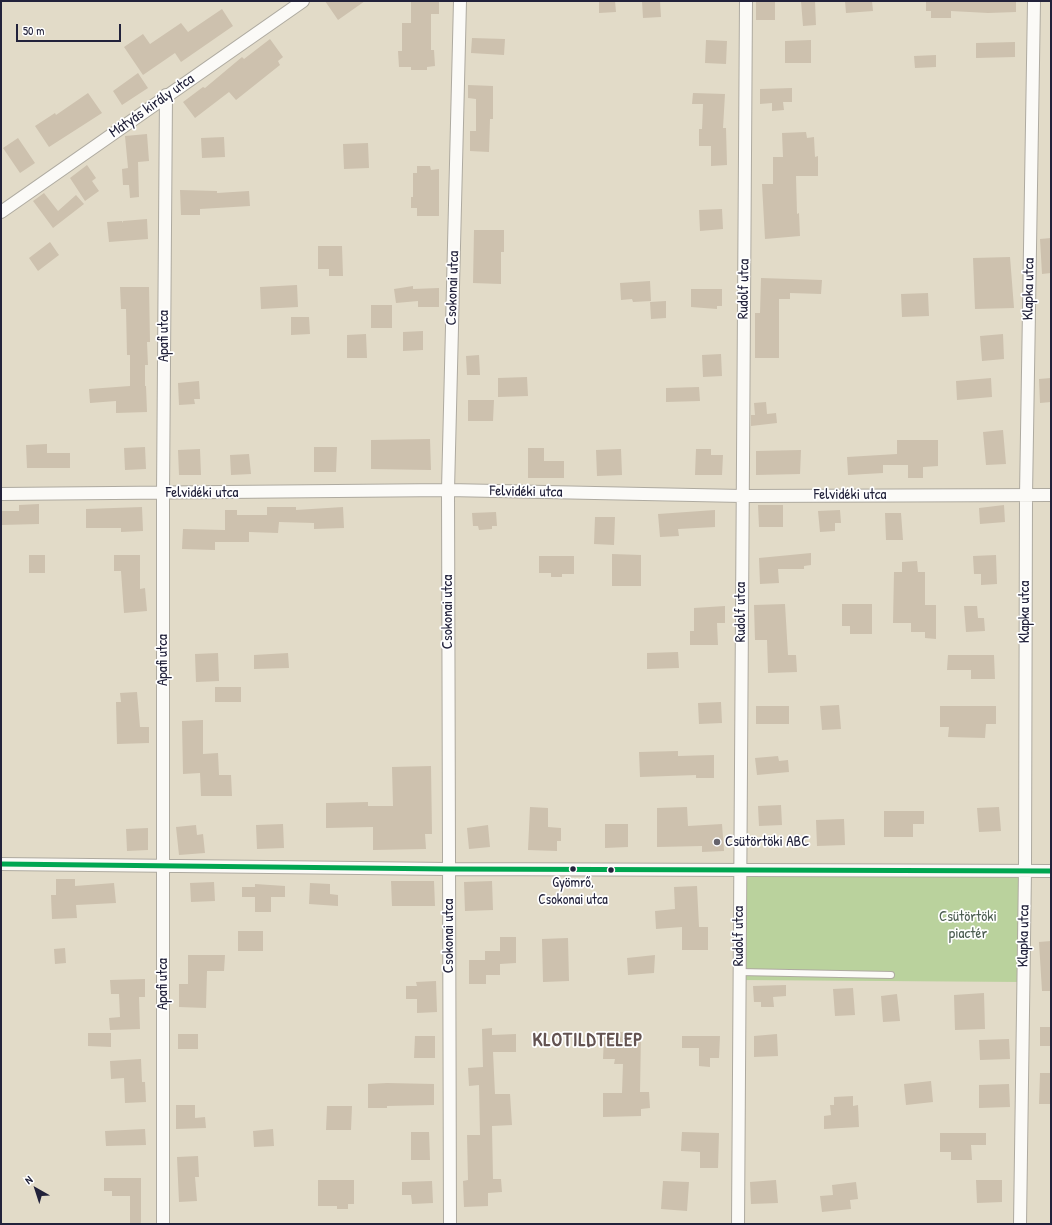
<!DOCTYPE html>
<meta charset="utf-8">
<style>
body{margin:0}
#map{position:relative;width:1052px;height:1225px;overflow:hidden;background:#e2dbc8;font-family:"Patrick Hand",sans-serif}
canvas{display:block}
.frame{position:absolute;inset:0;border:2px solid #22223b;pointer-events:none}
.north{position:absolute;left:16px;top:1169px;width:40px;height:40px;-webkit-text-stroke:3px #fff;paint-order:stroke;rotate:321deg;font-size:11px;font-weight:700;line-height:16px;text-align:center;color:#22223b}
.north::after{content:'';display:block;margin:auto;width:14px;height:18px;background:#22223b;clip-path:polygon(50% 0,100% 100%,50% 72%,0 100%)}
.scale{position:absolute;left:16px;top:24px;width:105px;height:18px;box-sizing:border-box;border:2px solid #22223b;border-top:0;padding-left:5px;font-size:12px;line-height:14px;white-space:nowrap;color:#22223b;-webkit-text-stroke:3px #fff;paint-order:stroke}
</style>
<div id="map">
<canvas width="1052" height="1225"></canvas>
<div class="frame"></div>
<div class="north">N</div>
<div class="scale">50 m</div>
</div>
<script>
const ctx = document.querySelector('canvas').getContext('2d');
ctx.lineJoin = 'round';
function fillPath(path, color) { ctx.fillStyle = color; ctx.fill(path, 'evenodd'); }
function stroke(path, color, width, dash) { ctx.strokeStyle = color; ctx.lineWidth = width; ctx.lineCap = dash ? 'butt' : 'round'; ctx.setLineDash(dash || []); ctx.stroke(path); }
function write(font, color, halo, rows, align = 'center') {
  ctx.font = font + ' "Patrick Hand",sans-serif'; ctx.lineWidth = 3.5; ctx.setLineDash([]); ctx.textBaseline = 'middle'; ctx.strokeStyle = halo; ctx.fillStyle = color; for (const [text, x, y, turn = 0] of rows) {
    ctx.save(); ctx.translate(x, y); ctx.rotate((+turn || 0) * Math.PI / 180); ctx.textAlign = isNaN(turn) ? turn : align; if (halo) ctx.strokeText(text, 0, 0); ctx.fillText(text, 0, 0); ctx.restore();
  }
}
fillPath(new Path2D(`
 M740 870H1025L1023 982 739 980Z`), '#bad29d');
fillPath(new Path2D(`
 M325 1H365L338 20Z
 M411 1H439V14H431V50H434L435 66 427 67V70H411V67H399L398 51H402V23H411Z
 M599 1H615L616 12 599 13Z
 M642 1H660L661 17 643 18Z
 M756 1H775V20H756Z
 M801 1H815L816 25 803 26Z
 M845 1H872L873 11 846 13Z
 M926 1H1016V12L988 13 951 11V18H931V11H926Z
 M222 9 233 26 181 62 175 53 143 75 124 47 143 34 150 44 181 23 188 32Z
 M472 38 505 39 504 55 471 53Z
 M270 39 283 57 278 61 280 65 236 100 229 92 195 118 183 102 203 87 205 88 242 57 244 59Z
 M706 40 727 41 726 64 705 63Z
 M811 40V63H785V41Z
 M1015 42V57L976 58V43Z
 M936 55V67L915 68 914 56Z
 M138 73 148 88 122 105 113 91Z
 M468 85 493 86V119H490L489 152 470 151V131H476V99L468 98Z
 M792 88V102H783L784 110 772 111V103L760 104V89Z
 M88 93 102 113 49 147 35 126 55 113 56 115Z
 M693 93 725 94 723 128H726L727 165 711 166V146H699V129H702L703 104H692Z
 M806 132 807 138 814 137 815 157 818 156V176H796L797 214 799 213 800 236 765 239 762 184H773V157H783L782 133Z
 M147 134 149 161 138 162 139 197 130 198 129 185H123L122 169 128 168 125 136Z
 M224 137 225 157 202 158 201 138Z
 M18 138 35 163 20 173 3 148Z
 M368 143 369 168 344 169 343 144Z
 M87 165 96 178 92 181 99 191 85 201 70 178Z
 M417 166H430L431 170 439 169V216H417V208H411V197H413V173H417Z
 M180 190 217 191V193L249 191 250 206 200 209V215H181Z
 M44 193 58 211 76 195 84 204 53 228 33 201Z
 M722 209 723 229 700 231 699 210Z
 M147 219 148 239 109 242 107 222 122 221 123 223V221Z
 M474 230H504V252H501V284L473 283Z
 M1051 238V273L1042 274 1040 239Z
 M50 242 59 255 38 271 29 258Z
 M318 246H342L343 276H329V269H318Z
 M1010 257 1014 308 975 309 973 258Z
 M761 278 822 280 821 294 790 293V299H779V358H755V313H760Z
 M650 281 651 301 633 302 632 299 621 300 620 283Z
 M297 285 298 307 261 309 260 287Z
 M413 286V289L439 288V307H418V301L396 303 394 289Z
 M120 287H149L150 342H147L148 365H145V386H146L147 412 116 413V401L90 403 89 389 130 386V355H127L126 309H121Z
 M691 289H722V306H717V309L691 307Z
 M928 293 929 316 902 317 901 294Z
 M666 301V318L651 319 650 302Z
 M371 305H392V328H371Z
 M291 317H309L310 334 291 335Z
 M423 331V350L403 351V332Z
 M366 334 367 358H347V335Z
 M1003 334 1004 359 982 361 980 336Z
 M721 354 722 376 703 377 702 355Z
 M479 355 480 375H467L466 356Z
 M527 377 528 396 498 397V378Z
 M991 378 992 397 957 400 956 381Z
 M1051 378V402L1040 403 1039 379Z
 M199 381 200 399H194L195 404 179 405 178 383Z
 M699 387 700 401 666 402V388Z
 M468 400H494L493 421H468Z
 M766 402 767 414 776 413 777 423 751 426V415H755L754 403Z
 M1003 430 1006 464 986 465 983 432Z
 M430 439 431 470 371 469V440Z
 M897 440H938V466L923 467V478H908V465H883V473L848 475 847 457 897 454Z
 M47 444V453H70V468H27L26 445Z
 M145 447 146 469 125 470 124 448Z
 M314 447H337L336 472H314Z
 M528 448H544V461H564V478H528Z
 M200 449 201 475H179L178 450Z
 M621 449 622 475 597 476 596 450Z
 M696 449H711V455H723L722 475H695Z
 M801 450 800 474 756 475V451Z
 M249 454 251 474 231 475 230 455Z
 M39 504V524L1 525V511H19V505Z
 M758 505H783V527H759Z
 M1004 505 1005 522 980 524 979 508Z
 M142 507 143 531 121 532V528H86V509Z
 M267 507H296V510L343 507 344 528 314 529V523L279 522 278 533 249 532V542H215V550L182 549 183 529 225 530V510H237V515H267Z
 M715 510V527L678 529 679 536 660 537 658 514Z
 M840 510 841 523H835V531L820 532 818 511Z
 M496 512 497 526H492V529L479 530 478 526H473L472 513Z
 M885 513H901L903 540H886Z
 M595 517H615L614 545 594 544Z
 M811 553V565L804 566V569H778L779 583 760 584 759 558Z
 M612 554 641 555V586H612Z
 M29 555H45V573H29Z
 M114 555H140V589L145 588 147 611 124 613 121 571H114Z
 M996 555 997 584 981 585V574H974L973 556Z
 M539 556H574V574H562V577H551V573H539Z
 M917 561 918 572H925V605H936V639L925 638V632H911V623H893L894 572H902V562Z
 M785 604 788 655H796L797 672 768 673 767 640H755L754 605Z
 M842 604H872V634H850V626H842Z
 M725 606V623H717L718 645H690V631H694V608Z
 M964 606H977L978 618H984L985 631 966 632Z
 M678 652 679 668 647 669V653Z
 M218 653 219 681 196 682 195 654Z
 M288 653 289 668 254 669V655Z
 M948 655H994L995 679H971V670H947Z
 M215 687H241V702H215Z
 M137 692 140 727H149V743L117 744 116 702H121L120 693Z
 M721 702 722 723 699 724 698 703Z
 M839 705 841 729 822 730 820 706Z
 M756 706H789V724H756Z
 M940 706H996V724H986L985 738 948 737 949 727H940Z
 M203 720V754L218 753 219 775H231L232 796H201L200 773 183 774 182 721Z
 M678 751V756L714 755V778H696V775L640 777 639 752Z
 M778 756 779 761 788 760 789 772 757 775 755 758Z
 M431 766 432 834H425L426 849 373 850V827L326 828V803L368 802V806H393L392 767Z
 M781 805 782 825 759 826 758 806Z
 M530 807 548 808V827L561 828V841H557V851L528 850Z
 M687 807 688 826 722 824 724 851 702 852V846L657 847V808Z
 M999 807 1001 831 979 832 977 808Z
 M884 811H924V824H913V837H884Z
 M844 819 845 845 817 846 816 820Z
 M283 824 284 848 257 849 256 825Z
 M605 824H628V847L605 848Z
 M196 825 197 835 203 834 205 853 179 855 176 827Z
 M488 825 490 847 469 849 467 828Z
 M148 828V850L127 851 126 829Z
 M56 879H75V886L114 883 116 903 76 905 77 918 52 919 51 895H56Z
 M391 881H434L435 906H392Z
 M492 881 493 910 465 911 464 882Z
 M214 882 215 901 191 902 190 883Z
 M310 883 330 884V894L338 895V906L309 904Z
 M255 884 285 886V897H271V912H255V897H242V887H255Z
 M697 886 699 927H708V950H682V927L656 929 655 911 675 909 674 887Z
 M238 931H263V951H238Z
 M500 937H516V963L500 964V975H486V984H469V960H485V951H500Z
 M568 938 569 981 543 982 542 939Z
 M1051 941V991H1042L1039 942Z
 M65 948 66 963 55 964 54 949Z
 M188 955H225L224 971H207L206 1008 179 1007V984H188Z
 M655 955 654 973 628 975 627 958Z
 M145 979V997H139L140 1029 110 1030 109 1018 120 1017 119 994H111L110 980Z
 M436 981 437 1012 417 1013V999H406V986H417L416 982Z
 M786 985V996L773 997 774 1007H761V1002H754L753 986Z
 M853 988 855 1015 835 1016 833 989Z
 M984 993 985 1029 955 1030 954 995Z
 M897 994 900 1021 883 1022 881 996Z
 M1040 1027H1051V1046H1040Z
 M492 1028V1035L516 1034V1052H493L495 1094H510L512 1125 492 1126 493 1179H501L502 1192 488 1193V1206L464 1207 463 1181 468 1180 467 1135H480L479 1085 469 1086 468 1068 483 1067 482 1029Z
 M616 1032 641 1033 640 1092H649L650 1108 641 1109V1116L603 1117V1093H622L623 1064H614L615 1059H603L604 1037H616Z
 M88 1033H111V1047L88 1046Z
 M178 1034H198V1049H178Z
 M777 1034 778 1056 754 1057V1036Z
 M415 1036H435V1058H414Z
 M682 1036H720L719 1058H710V1067L699 1066V1048H682Z
 M1009 1039 1010 1059 980 1060 979 1040Z
 M141 1059 142 1082H145L146 1102 125 1103 124 1078 111 1079 110 1061Z
 M1040 1073H1051V1104H1039Z
 M931 1081 933 1102 906 1105 904 1084Z
 M387 1083 434 1084V1105L387 1106V1108H368V1084Z
 M1009 1084 1010 1107 979 1108V1085Z
 M853 1096V1106L858 1105 859 1127 824 1129V1116L831 1115 830 1105H834V1097Z
 M176 1105H195V1118L205 1117 206 1128 176 1129Z
 M327 1106H352L351 1130H326Z
 M145 1129 146 1145 106 1146 105 1131Z
 M273 1129 274 1146 254 1147 253 1131Z
 M411 1132H429L430 1160H411Z
 M682 1132 719 1133 718 1168H700V1152L681 1151Z
 M940 1133H986V1145H971L972 1160H951V1152H940Z
 M198 1156 199 1177H195L197 1201 179 1202 177 1157Z
 M104 1178H141V1224H130V1196H112V1191H104Z
 M318 1180H354V1204H348V1209H337V1206H318Z
 M776 1180 778 1203 751 1204 750 1182Z
 M976 1180H1002V1202L977 1203Z
 M432 1181 433 1203 412 1204 411 1195H402V1182Z
 M663 1181 689 1182 687 1211 661 1209Z
 M856 1182 858 1199 850 1200 851 1209 822 1212 820 1196 833 1195 832 1185Z`), '#cdc1ae');
const lane = new Path2D(`
 M739 972 891 975`);
const street = new Path2D(`
 M1 212 303 1
 M1 494 448 490 742 496 1051 495
 M1 864 448 869 1051 871
 M163 1224V493L166 95
 M450 1224 448 490 460 1
 M738 1224 746 1
 M1020 1224 1025 870 1026 495 1034 1`);
stroke(lane, '#aeaaa0', 8);
stroke(street, '#aeaaa0', 14);
stroke(lane, '#fbfaf7', 6);
stroke(street, '#fbfaf7', 12);
stroke(new Path2D(`
 M1 864 448 869 1051 871`), '#00a651', 5);
for (const [x, y, r, color] of [
 [717,842,4,"#65636c"],
 [573,869,3.5,"#22223b"],
 [611,870,3.5,"#22223b"]
]) { const dot = new Path2D(); dot.arc(x, y, r, 0, 2 * Math.PI); ctx.fillStyle = color; ctx.fill(dot); stroke(dot, '#fff', 1.5); }
write('14px', '#22223b', '#fff', [
 ["Gyömrő,",573,883],
 ["Csokonai utca",573,900]
]);
write('15px', '#22223b', '#fff', [
 ["Mátyás király utca",152,106,-35],
 ["Csokonai utca",453,288,-88],
 ["Rudolf utca",744,289,-89],
 ["Klapka utca",1029,289,-89],
 ["Apafi utca",164,336,-90],
 ["Felvidéki utca",526,492,1],
 ["Felvidéki utca",202,493],
 ["Felvidéki utca",850,495],
 ["Csokonai utca",448,612,-90],
 ["Rudolf utca",741,612,-90],
 ["Klapka utca",1025,612,-90],
 ["Apafi utca",163,660,-90],
 ["Csokonai utca",449,936,-90],
 ["Rudolf utca",739,936,-90],
 ["Klapka utca",1024,936,-89],
 ["Apafi utca",163,984,-90]
]);
write('15px', '#22223b', '#fff', [
 ["Csütörtöki ABC",725,842]
], 'left');
write('15px', '#4c5d51', '#fff', [
 ["Csütörtöki",968,917],
 ["piactér",968,934]
]);
ctx.letterSpacing = '1px';
write('bold 19px', '#635351', '#fff', [
 ["KLOTILDTELEP",588,1041]
]);
ctx.letterSpacing = '0px';
</script>
